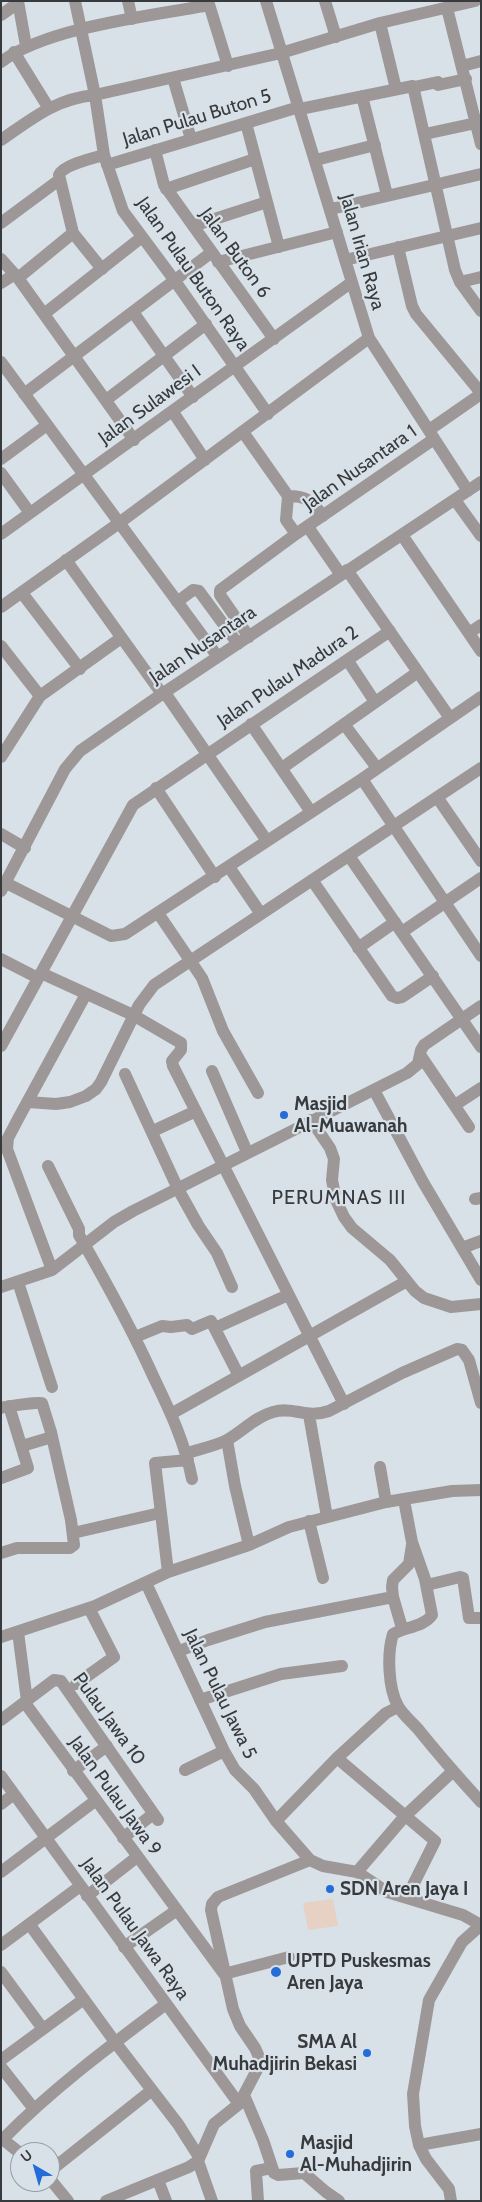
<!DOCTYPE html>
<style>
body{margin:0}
#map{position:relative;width:482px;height:2202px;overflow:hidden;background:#d8e1e8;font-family:Cabin,sans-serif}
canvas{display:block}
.frame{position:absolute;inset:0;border:2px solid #383b3e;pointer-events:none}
.north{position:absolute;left:10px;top:2142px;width:50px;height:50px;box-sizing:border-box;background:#d8e1e8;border:1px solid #989fa4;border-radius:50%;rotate:322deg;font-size:14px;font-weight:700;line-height:20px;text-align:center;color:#383b3e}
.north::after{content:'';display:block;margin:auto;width:18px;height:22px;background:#246cd8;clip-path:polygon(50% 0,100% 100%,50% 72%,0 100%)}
</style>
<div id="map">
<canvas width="482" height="2202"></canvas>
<div class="frame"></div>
<div class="north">U</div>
</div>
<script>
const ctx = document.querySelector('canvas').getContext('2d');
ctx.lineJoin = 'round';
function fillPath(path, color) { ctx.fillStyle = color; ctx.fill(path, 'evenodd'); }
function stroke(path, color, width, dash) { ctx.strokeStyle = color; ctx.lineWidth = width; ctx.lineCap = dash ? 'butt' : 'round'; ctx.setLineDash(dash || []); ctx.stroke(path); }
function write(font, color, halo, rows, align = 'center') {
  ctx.font = font + ' Cabin,sans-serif'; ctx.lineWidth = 4.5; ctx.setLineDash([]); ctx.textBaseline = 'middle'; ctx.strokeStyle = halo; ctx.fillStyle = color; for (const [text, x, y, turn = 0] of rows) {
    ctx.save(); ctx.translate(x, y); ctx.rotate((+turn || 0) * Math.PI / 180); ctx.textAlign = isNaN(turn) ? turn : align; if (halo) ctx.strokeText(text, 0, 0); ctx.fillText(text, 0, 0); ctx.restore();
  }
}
fillPath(new Path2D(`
 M333 1899 338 1926 308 1930 303 1903Z`), '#e7d1c5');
stroke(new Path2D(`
 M18 1 26 46
 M75 1 95 95 104 155 123 211 175 281 268 414
 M128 1 132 19
 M208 1 228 66
 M266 1 369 338 468 491
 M325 1 336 37
 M447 8 481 144
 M1 15 18 3
 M380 23 396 89
 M14 52 48 107
 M1 62C47 27 151 16 209 5
 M462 66 481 61
 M173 78 191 139
 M414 87 438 82V85L466 79
 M362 96 387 195
 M300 109 413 86 455 270 460 282 481 311
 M246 123 279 247
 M425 134 476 123
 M1 140C33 118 55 99 95 95L281 53 380 23 475 1
 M155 150 164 185 274 339
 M316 160 375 145
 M107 165 299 107
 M166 189 255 159
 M331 209 481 174
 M1 223 59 180
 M193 226 267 202
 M398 247 412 306 416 314 481 393
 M1 259 18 278 134 440
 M345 260 481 228
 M218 262 337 232
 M102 269 73 233 59 175C63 165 93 158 104 155
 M18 278 73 233
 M460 282 481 277
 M1 283 15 274
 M133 312 193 397
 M44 314 142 237
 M1 362 218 657
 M24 394 212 252
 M106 400 206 324
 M173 412 205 460
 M429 430 481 394
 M243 432 288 496 286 520 296 534
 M1 459 47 425
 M1 473 30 513
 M288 496C307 496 312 501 323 516
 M455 500 481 536
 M308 527 341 575
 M1 534 352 282
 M402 535 481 651
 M66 560 162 694
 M347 570 450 718
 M22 593 80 669
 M177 602 193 590 199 591 238 644
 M1 607 119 523 369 338
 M469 633 481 625
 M249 637 220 595V590L296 534 434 439
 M1 646 40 696
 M348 661 375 702
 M165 693 267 841
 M251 724 311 812
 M344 724 377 768
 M1 757 40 696 121 638
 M282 768 418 672
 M362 779 481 956
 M156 788 215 877
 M437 797 481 861
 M1 834 25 848
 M349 856 481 1047
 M229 867 261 914
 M312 880 392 996 397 998 402 997 433 976
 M6 883 111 936 125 934 362 779 481 697
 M1 891 65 769 80 751 162 694 481 482
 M158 913 202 978 223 1031 258 1093
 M402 932 481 878
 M358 948 395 922
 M1 959 38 978
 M41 973 133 1015 181 1043V1050L172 1061 173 1066 344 1404
 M1 1046 133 805 390 631
 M421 1056 469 1127
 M212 1071 247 1152
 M125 1074 178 1189 198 1225 217 1253 232 1287
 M374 1090 423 1182 481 1280
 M28 1102 56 1104 70 1102 86 1096 96 1089 101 1082 139 1005 154 985 481 768
 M455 1105 481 1088
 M311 1120 330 1148 334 1159 332 1180 336 1200 344 1217 352 1228 390 1260 415 1291 424 1298 451 1307 481 1304
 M153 1131 196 1111
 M48 1166 79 1229V1235C106 1282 132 1329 154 1378 170 1411 185 1443 192 1479
 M475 1199 481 1198
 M462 1248 481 1241
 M52 1270 7 1149 8 1138 18 1119 86 994
 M18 1282 52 1387
 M1 1287 52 1270 114 1222 133 1211 407 1073 418 1064 421 1050 424 1045 481 1006
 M215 1328 288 1295
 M135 1337 162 1326 171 1327 187 1325 192 1329 211 1321 239 1376
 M1 1408C6 1406 40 1402 42 1403L51 1432 71 1520 74 1545 70 1548H17L1 1553
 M171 1414 407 1281
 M309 1415 327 1517
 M227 1440 235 1486 249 1545
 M22 1446 52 1437
 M187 1453C200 1449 215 1446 227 1440 243 1431 255 1417 273 1412 294 1406 306 1419 329 1411L402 1373 457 1349 462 1350 469 1360 481 1403
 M380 1467 386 1502
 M1 1478 28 1468 9 1406
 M404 1500 412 1542 425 1579 432 1615C424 1627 404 1627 393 1634 387 1653 388 1688 398 1706 402 1714 412 1722 418 1729 438 1754 459 1778 481 1802
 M309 1521 323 1578
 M73 1533 160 1513
 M168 1572 155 1463 188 1460
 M146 1583 224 1751 235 1770 254 1789 276 1821 310 1860 323 1866 357 1872 387 1892 463 1915 481 1925
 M427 1585 460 1577 463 1578 469 1618H481
 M402 1628 393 1597 392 1587 393 1580 409 1564 412 1545
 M18 1632 27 1701
 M1 1637 95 1606 168 1572 249 1545 289 1527 386 1502 452 1491 481 1490
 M179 1651 208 1640 265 1622 393 1597
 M76 1684 114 1657 89 1608
 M200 1700 281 1674 342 1666
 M25 1703 224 1974 289 1957
 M1 1720 54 1680 61 1681 158 1820
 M337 1758 435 1841 407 1897
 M185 1770 224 1751
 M73 1771 107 1746
 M1 1776 239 2104
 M1 1804 14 1794
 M276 1821 337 1758 386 1713 398 1707
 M123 1838 153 1814
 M1 1872 95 1801
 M357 1872 405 1816 452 1772
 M87 1896 137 1857
 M30 1925 115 2042 178 2124 199 2157
 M1 1945 79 1887
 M124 1947 177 1910
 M1 1972 43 2029
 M1 2060 84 1999
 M1 2067 34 2109
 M244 2095 263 2140 274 2173 278 2175 304 2173 326 2192 339 2201
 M1 2138 20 2153
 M3 2139C52 2089 110 2046 166 2004
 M419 2145 481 2134
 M198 2161 212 2201
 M50 2171 152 2090
 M50 2179 68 2201
 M158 2180 166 2201
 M106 2201 189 2167 198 2161 214 2124 239 2104 259 2066V2057L255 2048 240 2026 233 2009 211 1910 212 1904 218 1897 310 1860
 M258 2201 256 2171 272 2168
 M451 2201 449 2189 426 2159 419 2145 415 2126 413 2094 429 2000 462 1942 481 1925`), '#9d9897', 12);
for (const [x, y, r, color] of [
 [284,1115,5,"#246cd8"],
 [330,1889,5,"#246cd8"],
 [276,1972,6,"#246cd8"],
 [367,2053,5,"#246cd8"],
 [290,2154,5,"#246cd8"]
]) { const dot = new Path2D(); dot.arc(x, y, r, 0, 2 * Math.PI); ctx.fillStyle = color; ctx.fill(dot); stroke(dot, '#d8e1e8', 2); }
write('19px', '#383b3e', '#d8e1e8', [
 ["Jalan Pulau Buton 5",197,118,-17],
 ["Jalan Irian Raya",362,252,74],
 ["Jalan Buton 6",235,253,54],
 ["Jalan Pulau Buton Raya",193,274,55],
 ["Jalan Sulawesi I",150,405,-36],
 ["Jalan Nusantara 1",360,468,-35],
 ["Jalan Nusantara",203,645,-34],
 ["Jalan Pulau Madura 2",288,677,-34],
 ["Jalan Pulau Jawa 5",220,1694,64],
 ["Pulau Jawa 10",109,1719,54],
 ["Jalan Pulau Jawa 9",115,1796,54],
 ["Jalan Pulau Jawa Raya",135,1929,54]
]);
write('bold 19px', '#383b3e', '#d8e1e8', [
 ["Masjid",294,1104],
 ["Al-Muawanah",294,1126],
 ["SDN Aren Jaya I",340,1889],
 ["UPTD Puskesmas",287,1961],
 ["Aren Jaya",287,1983],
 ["SMA Al",357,2042,"right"],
 ["Muhadjirin Bekasi",357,2064,"right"],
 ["Masjid",300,2143],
 ["Al-Muhadjirin",300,2165]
], 'left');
ctx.letterSpacing = '1px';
write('20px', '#383b3e', '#d8e1e8', [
 ["PERUMNAS III",339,1198]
]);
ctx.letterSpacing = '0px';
</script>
